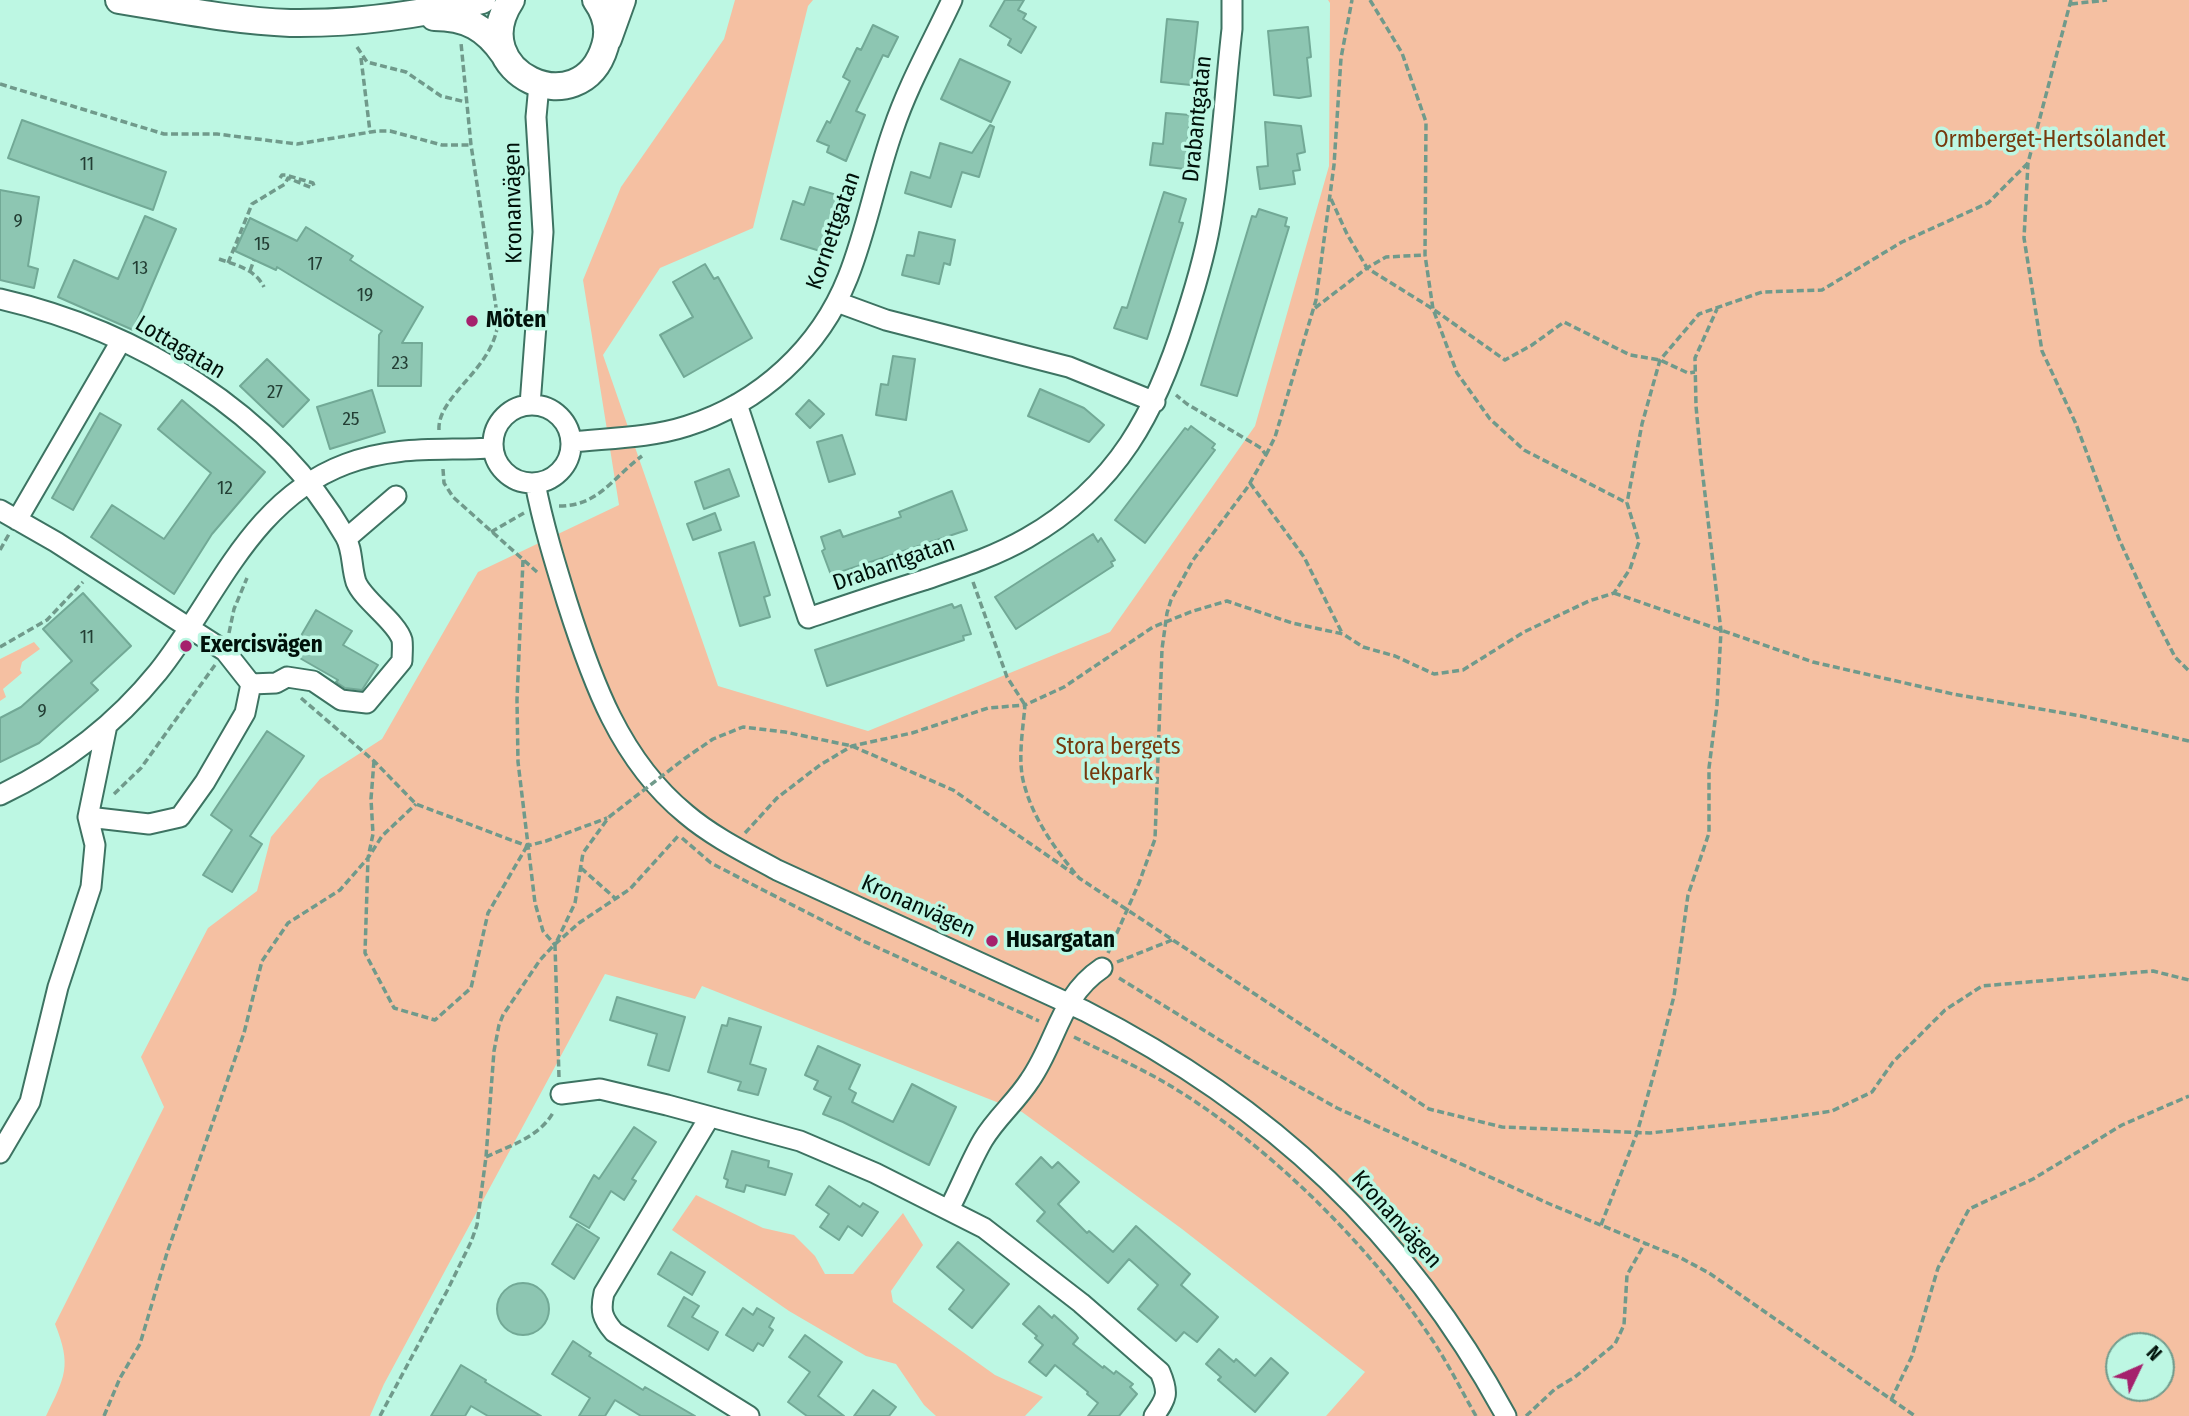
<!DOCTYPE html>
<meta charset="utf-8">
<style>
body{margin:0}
#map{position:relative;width:2189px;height:1416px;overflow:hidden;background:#bdf7e3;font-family:"Fira Sans Condensed",sans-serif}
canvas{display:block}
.north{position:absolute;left:2105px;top:1332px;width:70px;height:70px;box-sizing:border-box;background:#bdf7e3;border:2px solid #719b8c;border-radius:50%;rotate:46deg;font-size:19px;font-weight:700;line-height:28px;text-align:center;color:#00110a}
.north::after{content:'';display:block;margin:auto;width:24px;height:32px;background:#a5216d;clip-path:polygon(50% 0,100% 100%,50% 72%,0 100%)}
</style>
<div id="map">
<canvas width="2189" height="1416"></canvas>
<div class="north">N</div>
</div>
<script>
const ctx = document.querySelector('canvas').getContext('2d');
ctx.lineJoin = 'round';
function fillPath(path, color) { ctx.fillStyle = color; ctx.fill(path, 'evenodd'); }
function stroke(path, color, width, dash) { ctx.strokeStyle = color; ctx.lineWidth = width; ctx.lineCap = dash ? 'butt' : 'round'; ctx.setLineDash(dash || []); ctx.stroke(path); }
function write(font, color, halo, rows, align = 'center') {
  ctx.font = font + ' "Fira Sans Condensed",sans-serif'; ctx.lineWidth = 7; ctx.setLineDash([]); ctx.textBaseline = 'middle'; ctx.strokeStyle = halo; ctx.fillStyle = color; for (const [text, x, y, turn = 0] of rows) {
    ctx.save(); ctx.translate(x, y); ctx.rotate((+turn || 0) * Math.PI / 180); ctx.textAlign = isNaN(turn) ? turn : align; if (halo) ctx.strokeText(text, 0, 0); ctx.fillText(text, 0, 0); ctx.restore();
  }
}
fillPath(new Path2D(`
 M735 0H813L808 6 753 228 660 268 603 355 718 686 868 731 1110 632 1255 426 1329 166 1330 3 1328 0H2189V1416H1326L1365 1372 1182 1229 1022 1112 702 986 695 999 605 974 384 1384 370 1416H46C65 1377 72 1366 55 1324L164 1107 141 1057 208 928 257 891 271 837 320 779 382 739 478 572 619 505 583 280 621 187 724 39ZM2119 1346H2161V1388H2119Z
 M34 642 40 649 22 662 20 670 22 673 3 689 6 697 0 701V659Z
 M696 1195 763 1228 794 1235 815 1256 825 1274H853L903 1213 923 1245 891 1291 893 1302 995 1375 1043 1397 1025 1416H936L924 1405 896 1364 866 1356 789 1311 672 1230Z`), '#f5c0a2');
const building = new Path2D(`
 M1005 0H1024L1018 10 1026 14 1023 19 1036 27 1021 53 1008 45 1011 39 990 26Z
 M1167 19 1198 22 1191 85 1161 82Z
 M873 25 898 37 888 57 883 55 856 111 865 115 846 161 827 152 829 146 817 141 827 121 830 123 850 81 843 77 857 48 861 50Z
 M1308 27 1311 57 1307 58 1311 96 1299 98 1274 95 1268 31Z
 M960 59 1010 82 991 122 941 99Z
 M1166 113 1190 115 1185 169 1150 165 1153 143 1163 144Z
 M22 120 166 172 153 210 8 158Z
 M1265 122 1301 126 1305 152 1297 154 1300 170 1293 171 1295 184 1260 189 1257 167 1268 166Z
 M990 125 994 127 979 177 962 172 951 207 905 193 911 172 930 178 940 143 972 153Z
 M810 187 840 196 820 251 781 239 793 201 804 205Z
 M0 190 39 197 28 266 38 269 34 288 0 280Z
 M1164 192 1186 199 1179 222 1183 223 1147 339 1114 328 1122 307 1127 308Z
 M1259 209 1287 218 1285 226 1289 227 1237 396 1201 385 1252 216 1256 217Z
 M145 216 176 229 133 330 58 297 74 260 118 279Z
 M250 218 297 241 306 227 353 256 350 260 423 307 402 343H422L421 386H378L379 335 382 331 277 267 276 270 235 251Z
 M919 232 955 240 950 265 944 263 939 284 902 275 907 255 914 256Z
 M705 264 714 279 718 277 752 338 684 377 660 335 693 317 673 282Z
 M893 356 915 359 906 420 876 415 881 384 888 385Z
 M267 359 309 400 283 427 240 386Z
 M1040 389 1084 408 1104 425 1089 442 1028 416Z
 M372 390 385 432 330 449 317 407Z
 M182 400 265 472 212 534 174 594 91 537 112 505 164 539 211 473 158 429Z
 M809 400 824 414 810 428 796 414Z
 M100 413 121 425 73 510 52 498Z
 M1191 426 1215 444 1212 448 1215 450 1145 543 1115 520 1185 428 1188 430Z
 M842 435 855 474 829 482 817 442Z
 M729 469 739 496 704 509 695 482Z
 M952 491 967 530 831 575 822 551 825 549 821 537 840 530 843 537 901 517 899 512Z
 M715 513 721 530 693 540 687 524Z
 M1093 534 1098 542 1101 538 1115 560 1111 562 1113 566 1016 629 995 597Z
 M754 542 770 595 764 597 770 617 740 626 719 553Z
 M83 593 131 646 91 683 98 690 39 743 0 762V718L21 707 72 661 43 629Z
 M952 604 954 608 961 605 971 634 963 636 964 640 827 686 815 650Z
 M316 610 352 631 343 645 378 665 362 690 345 688 336 682 338 680 291 653Z
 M267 731 304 756 250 836 262 844 232 892 203 875 232 830 211 815Z
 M617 997 685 1017 669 1071 648 1065 657 1034 610 1020Z
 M729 1018 761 1027 750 1064 766 1069 758 1095 738 1090 741 1082 708 1072 722 1025 727 1026Z
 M818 1046 860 1065 849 1089 856 1093 852 1102 893 1122 912 1084 956 1107 929 1165 843 1122 823 1114 831 1097 814 1089 818 1081 805 1075Z
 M634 1127 656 1142 632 1179 636 1181 624 1200 611 1191 589 1228 570 1217 594 1175 599 1179Z
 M732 1151 769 1161 768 1167 792 1174 785 1195 746 1185 744 1192 726 1187 728 1180 724 1178Z
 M1041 1157 1052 1168 1058 1162 1079 1182 1058 1204 1087 1233 1089 1231 1113 1252 1136 1226 1190 1274 1181 1285 1218 1317 1197 1342 1184 1332 1176 1341 1138 1309 1158 1285 1129 1259 1108 1283 1037 1221 1045 1212 1016 1184Z
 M829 1186 860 1207 863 1203 878 1212 862 1236 848 1226 839 1240 820 1227 829 1214 816 1205Z
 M577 1224 599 1238 574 1279 552 1264Z
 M958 1242 1009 1284 972 1328 949 1309 964 1290 937 1267Z
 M671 1252 705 1272 692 1295 658 1274Z
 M497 1309a26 26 0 1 1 52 0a26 26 0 1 1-52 0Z
 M684 1297 699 1306 692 1317 718 1332 708 1350 668 1326Z
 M1039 1306 1052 1318 1054 1315 1076 1335 1078 1338 1073 1344 1103 1368 1104 1366 1114 1374 1116 1371 1133 1384 1130 1387 1137 1394 1119 1416H1088L1098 1403 1087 1394 1088 1392 1055 1365 1046 1376 1029 1362 1043 1345 1035 1338 1037 1336 1023 1324Z
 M743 1308 753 1315 757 1308 774 1318 769 1327 773 1330 763 1346 758 1343 753 1351 726 1335Z
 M805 1335 842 1362 818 1396 844 1416H807L788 1402 810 1372 789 1357Z
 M573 1341 591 1353 589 1356 643 1390 645 1387 695 1416H641L615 1400 605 1416H579L590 1398 552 1374Z
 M1219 1349 1234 1362 1236 1359 1255 1376 1271 1358 1288 1373 1255 1412 1218 1380 1221 1377 1206 1364Z
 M461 1365 486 1380 485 1382 541 1416H488L471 1406 465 1416H431Z
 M873 1390 896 1407 889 1416H854Z`);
fillPath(building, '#8dc6b2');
stroke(building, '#72a996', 2);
const minor = new Path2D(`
 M0 299C136 330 274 412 345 536 353 549 351 567 356 582 363 600 397 622 402 640 403 646 402 655 402 661L367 703 341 700 313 681 287 677 276 683 251 684
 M837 302 886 320 1069 367 1155 402
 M737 404 808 618C847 605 885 592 924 580 959 568 994 557 1027 538 1118 486 1156 412 1186 316 1197 282 1207 248 1212 213 1222 152 1225 90 1232 29V0
 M493 444a39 39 0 1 1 78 0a39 39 0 1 1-78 0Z
 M530 405 543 232 536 117 539 85
 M571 442C609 438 650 438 687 426 760 403 820 348 848 277 867 229 876 178 893 130 908 85 932 43 952 0
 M535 483C543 524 555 563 567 602 592 681 620 760 686 814 713 837 746 853 777 870L1085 1011C1271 1106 1406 1232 1506 1416
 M0 510 56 542 225 651 251 684 245 713 205 782 180 817 149 824 88 817
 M17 520 121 341
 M347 538 396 496
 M0 795C61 766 115 725 158 672 217 598 250 500 346 464 397 445 440 451 492 448
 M561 1094 600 1089 667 1105 800 1141 875 1173 984 1228 1081 1303 1160 1372C1169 1393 1167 1398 1154 1416
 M709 1118 604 1293C600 1311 602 1318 614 1332L749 1416
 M0 1153 30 1102 58 987 91 887 95 845 88 817 107 725
 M949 1209C961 1187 970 1162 983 1140 996 1118 1016 1102 1030 1080 1057 1041 1060 996 1102 968`);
const major = new Path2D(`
 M119 0C176 9 233 21 290 23 356 24 419 15 482 0
 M511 0C463 72 581 127 605 46 610 30 606 14 596 0
 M434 17C467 17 486 28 504 54
 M608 39 622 0`);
stroke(minor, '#3d7362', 23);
stroke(major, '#3d7362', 30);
stroke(new Path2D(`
 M1370 0 1402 53 1426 122 1425 255 1433 309 1457 373 1490 419 1524 450 1627 503
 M2071 0 2028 163 2024 238 2042 351 2076 424 2119 539 2153 614 2175 657 2189 671
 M2071 4 2107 0
 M357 47 367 62 406 72 441 96 466 102
 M361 58 370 132
 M0 84 164 134H217L297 144 377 131H390L442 145H471
 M2028 163 1988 203 1902 242 1822 290 1762 292 1699 314 1660 360 1642 424 1627 503 1639 542 1630 569 1614 593 1589 601 1524 632 1463 670 1434 674 1395 656 1363 647 1343 634 1292 623 1227 601 1193 611 1153 627 1064 687 1025 705C1023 729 1018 757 1023 780 1032 818 1055 849 1079 878L1429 1109 1502 1127 1650 1133 1778 1119 1832 1111 1872 1092 1893 1062 1945 1010 1982 986 2153 971 2189 980
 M280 178 282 175H286L313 183 314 186 312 188
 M1331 199 1347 234 1367 268 1433 309 1505 360 1532 345 1564 322 1630 355 1660 360 1688 373 1695 372
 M219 259C236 265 255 269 264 287
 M228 263 252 204 285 184 288 178 312 188
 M250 271 254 260
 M1315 308 1367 268 1386 257 1425 255
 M439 430C437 395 496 368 498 320L471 145 461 43
 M1266 455 1275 437 1316 300 1334 165 1341 58 1352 0
 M443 469 444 483 453 497 537 572
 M1250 483 1304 557 1342 633
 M559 506C599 506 612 478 642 456
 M491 532 524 513
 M0 550 9 534
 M523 560 517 700 518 762 535 903 543 931 555 945
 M973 582 1007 677 1025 705
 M1614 593 1813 662 1953 694 2081 716 2189 741
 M229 633 234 609 247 578
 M0 647 47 620 83 582
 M301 698 374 761 416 804 527 846 546 841 607 818
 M684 759 713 739 743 727 785 732 852 746 953 790 1074 874
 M374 761 371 799 373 834 368 858 365 953 394 1008 435 1020 471 988 488 913 527 846
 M114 794 141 768 215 665
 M745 833 777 798 820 765 852 746 912 733 988 708 1025 705
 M682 838 711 863 765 891 861 940 1039 1021
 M581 868 616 899
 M1108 953 1139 883 1155 839 1162 649 1167 613 1171 600 1193 560 1247 488 1266 455 1261 448 1187 404 1176 395
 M1117 962 1172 940
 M1119 978 1252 1060 1337 1108 1552 1205 1681 1258 1709 1273 1915 1416
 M1074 1037C1106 1053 1139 1067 1169 1085 1266 1143 1368 1243 1431 1338 1448 1363 1461 1390 1476 1416
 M559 1077 555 945 575 903 583 853 609 817
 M486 1157C511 1145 540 1137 554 1111
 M1601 1225 1637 1133 1655 1070 1674 996 1688 895 1709 833V768L1717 705 1721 631 1701 460 1696 406 1695 358 1717 309
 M1891 1400 1912 1356 1938 1268 1969 1209 2033 1179 2122 1125 2189 1096
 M104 1416 120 1378 140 1344 167 1253 244 1033 262 961 288 923 340 890 368 858 382 836 416 804
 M380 1416 447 1291 471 1242 477 1225 486 1157 494 1051 499 1025 503 1015 540 960 553 946 579 923 630 889 679 835
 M1526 1416 1555 1389 1575 1377 1615 1344 1624 1325 1627 1275 1645 1243`), '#709a8b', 3.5, [7, 3.5]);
stroke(minor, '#fff', 19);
stroke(major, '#fff', 26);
stroke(new Path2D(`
 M609 817 684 759`), '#709a8b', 3.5, [7, 3.5]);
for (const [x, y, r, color] of [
 [472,321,7,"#a5216d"],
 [186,646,7,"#a5216d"],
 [992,941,7,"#a5216d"]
]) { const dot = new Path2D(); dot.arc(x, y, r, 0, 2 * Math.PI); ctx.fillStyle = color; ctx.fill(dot); stroke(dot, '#bdf7e3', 2.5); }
write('19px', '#233e34', null, [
 ["11",87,165],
 ["9",18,222],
 ["15",262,245],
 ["17",315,265],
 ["13",140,269],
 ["19",365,296],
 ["23",400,364],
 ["27",275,393],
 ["25",351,420],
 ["12",225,489],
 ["11",87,638],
 ["9",42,712]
]);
write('23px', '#00110a', '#bdf7e3', [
 ["Drabantgatan",1198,119,-84],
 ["Kronanvägen",514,203,-91],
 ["Kornettgatan",834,231,-71],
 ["Lottagatan",180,348,31],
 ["Drabantgatan",894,564,-19],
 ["Kronanvägen",918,907,24],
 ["Kronanvägen",1396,1220,48]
]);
write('23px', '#76390d', '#bdf7e3', [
 ["Ormberget-Hertsölandet",2050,141],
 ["Stora bergets",1118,748],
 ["lekpark",1118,774]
]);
write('bold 23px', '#00110a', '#bdf7e3', [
 ["Möten",486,321],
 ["Exercisvägen",200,646],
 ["Husargatan",1006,941]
], 'left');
</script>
